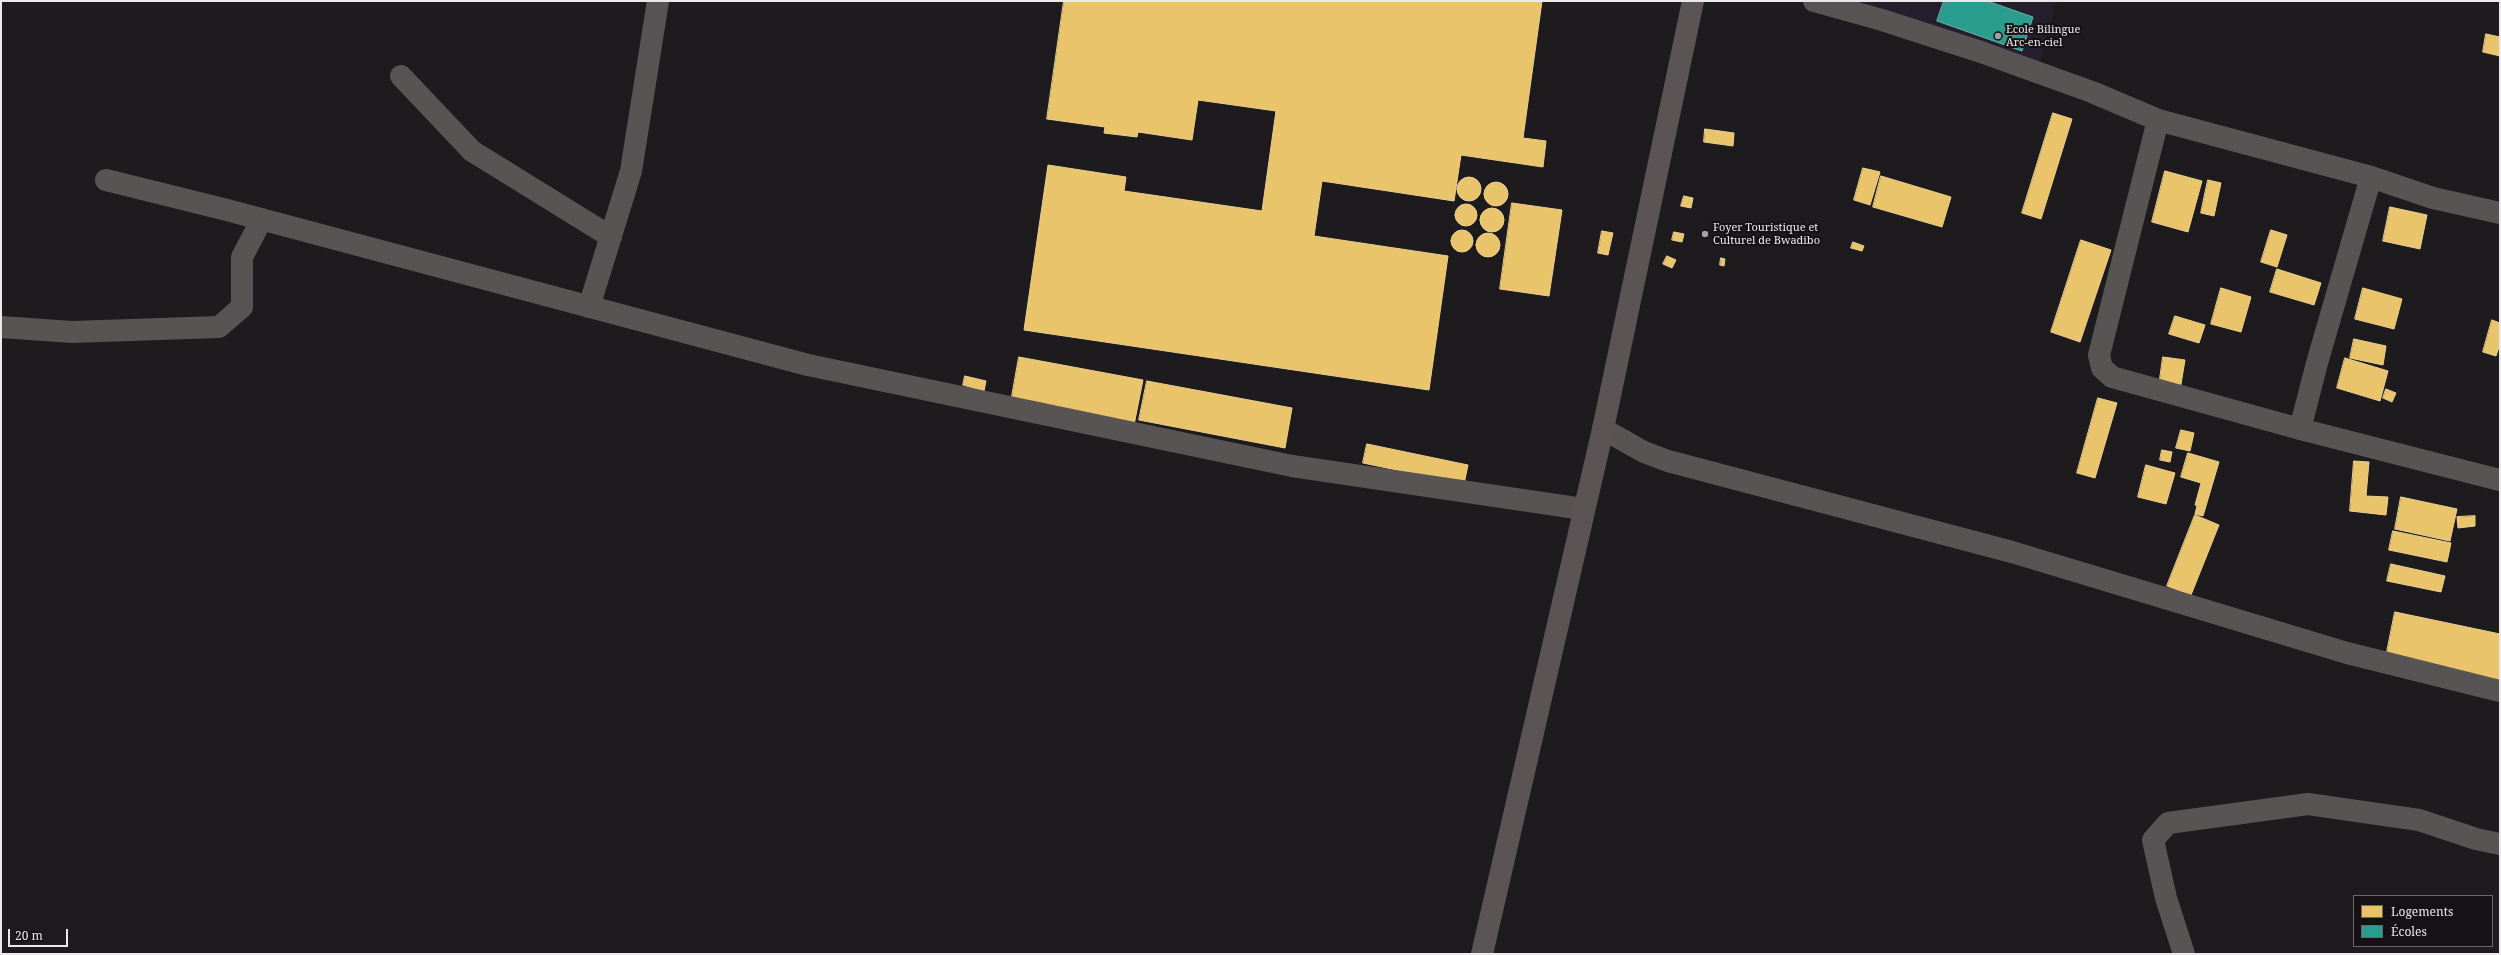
<!DOCTYPE html>
<meta charset="utf-8">
<style>
body{margin:0}
#map{position:relative;width:2501px;height:955px;overflow:hidden;background:#1d1b1d;font-family:"Noto Serif",serif}
canvas{display:block}
.frame{position:absolute;inset:0;border:2px solid #ece9ec;pointer-events:none}
.legend{position:absolute;left:2353px;top:895px;width:140px;height:52px;box-sizing:border-box;background:#151115;border:1px solid #6b676b;margin:0;padding:5px 7px;list-style:none;font-size:12px;color:#ece9ec}
.legend li{display:flex;align-items:center;gap:8px;height:20px}
.legend b{width:20px;border:1px solid #6b676b}
.scale{position:absolute;left:8px;top:929px;width:60px;height:18px;box-sizing:border-box;border:2px solid #ece9ec;border-top:0;padding-left:5px;font-size:12px;line-height:14px;white-space:nowrap;color:#ece9ec;-webkit-text-stroke:3px #151115;paint-order:stroke}
</style>
<div id="map">
<canvas width="2501" height="955"></canvas>
<div class="frame"></div>
<ul class="legend">
<li><b style="height:11px;background:#e9c46a"></b>Logements</li>
<li><b style="height:11px;background:#2a9d8f"></b>Écoles</li>
</ul>
<div class="scale">20 m</div>
</div>
<script>
const ctx = document.querySelector('canvas').getContext('2d');
ctx.lineJoin = 'round';
function fillPath(path, color) { ctx.fillStyle = color; ctx.fill(path, 'evenodd'); }
function stroke(path, color, width, dash) { ctx.strokeStyle = color; ctx.lineWidth = width; ctx.lineCap = dash ? 'butt' : 'round'; ctx.setLineDash(dash || []); ctx.stroke(path); }
function write(font, color, halo, rows, align = 'center') {
  ctx.font = font + ' "Noto Serif",serif'; ctx.lineWidth = 4; ctx.setLineDash([]); ctx.textBaseline = 'middle'; ctx.strokeStyle = halo; ctx.fillStyle = color; for (const [text, x, y, turn = 0] of rows) {
    ctx.save(); ctx.translate(x, y); ctx.rotate((+turn || 0) * Math.PI / 180); ctx.textAlign = isNaN(turn) ? turn : align; if (halo) ctx.strokeText(text, 0, 0); ctx.fillText(text, 0, 0); ctx.restore();
  }
}
fillPath(new Path2D(`
 M1860 1H2057L2038 68 1860 5Z`), '#231f2d');
const homes = new Path2D(`
 M1064 1H1542L1523 138 1546 141 1543 167 1461 155 1454 201 1322 181 1314 236 1448 256 1429 390 1024 330 1048 165 1126 177 1124 191 1262 211 1276 111 1198 100 1192 140 1138 132 1137 137 1104 133 1105 127 1047 119Z
 M2486 34 2500 37V56L2483 52Z
 M2053 113 2072 119 2041 219 2022 213Z
 M1705 129 1734 133 1733 146 1704 142Z
 M1863 168 1880 172 1870 205 1854 200Z
 M2165 171 2202 181 2188 232 2152 222Z
 M1881 176 1951 197 1942 227 1873 207Z
 M1457 189a12 12 0 1 1 24 0a12 12 0 1 1-24 0Z
 M2208 180 2221 183 2214 216 2201 213Z
 M1484 194a12 12 0 1 1 24 0a12 12 0 1 1-24 0Z
 M1684 196 1693 198 1691 208 1681 206Z
 M1512 203 1562 210 1549 296 1500 289Z
 M1455 215a11 11 0 1 1 22 0a11 11 0 1 1-22 0Z
 M2390 207 2427 215 2420 249 2383 241Z
 M1480 220a12 12 0 1 1 24 0a12 12 0 1 1-24 0Z
 M1451 241a11 11 0 1 1 22 0a11 11 0 1 1-22 0Z
 M2271 230 2287 235 2277 267 2261 262Z
 M1602 231 1613 233 1608 255 1598 253Z
 M1674 232 1684 234 1682 242 1672 240Z
 M1476 245a12 12 0 1 1 24 0a12 12 0 1 1-24 0Z
 M2081 240 2111 250 2080 342 2051 332Z
 M1853 242 1864 246 1862 251 1851 248Z
 M1667 256 1676 260 1672 268 1663 264Z
 M1721 258 1725 259 1724 266 1720 265Z
 M2277 269 2321 283 2314 305 2270 292Z
 M2221 288 2251 297 2241 332 2211 324Z
 M2363 288 2402 299 2394 329 2355 319Z
 M2175 316 2205 325 2199 343 2169 334Z
 M2492 320 2500 323V344L2496 356 2483 352Z
 M2354 339 2386 346 2383 365 2350 358Z
 M1019 357 1143 380 1134 425 1011 402Z
 M2163 357 2185 360 2180 390 2159 386Z
 M2345 358 2388 371 2380 401 2337 388Z
 M965 376 986 381 984 391 963 385Z
 M1147 381 1292 408 1285 448 1139 420Z
 M2386 389 2396 393 2392 402 2383 398Z
 M2098 398 2117 403 2095 478 2077 473Z
 M2181 430 2194 433 2190 451 2176 448Z
 M1367 444 1468 465 1464 484 1363 463Z
 M2162 450 2172 452 2170 462 2160 460Z
 M2188 453 2219 462 2203 516 2195 514 2197 506 2195 505 2201 483 2181 477Z
 M2354 461 2369 462 2366 496 2388 497 2386 515 2350 511Z
 M2146 465 2175 473 2166 504 2138 497Z
 M2401 497 2457 509 2450 541 2395 529Z
 M2195 515 2219 525 2191 595 2167 586Z
 M2475 516V526L2458 528 2457 517Z
 M2393 531 2451 543 2447 562 2389 550Z
 M2391 564 2445 576 2441 592 2387 581Z
 M2395 612 2500 634V680L2386 657Z`);
fillPath(homes, '#e9c46a');
stroke(homes, '#eacf91', 1);
const schools = new Path2D(`
 M1944 1H1987L2033 17 2022 51 1937 21Z`);
fillPath(schools, '#2a9d8f');
stroke(schools, '#64b4ab', 1);
stroke(new Path2D(`
 M1814 1 1882 20 1981 52 2092 92 2158 120 2371 177 2433 198 2500 213
 M401 76 472 151 611 237
 M2158 120 2099 355 2102 368 2112 377 2300 429 2500 480
 M106 180 227 210 808 365 1292 466 1583 509
 M589 307 631 171 658 1
 M1 327 72 332 219 327 242 307V257L262 219
 M1603 429 1644 452 1668 461 2012 552 2347 653 2500 691
 M2300 429 2317 363 2371 177
 M2184 954 2166 898 2153 840 2168 823 2308 804 2419 820 2476 839 2500 844`), '#595454', 22);
stroke(new Path2D(`
 M1482 954 1603 429 1693 1`), '#5b5455', 22);
for (const [x, y, r, color] of [
 [1998,36,4,"#a4a1a4"],
 [1705,234,4,"#a4a1a4"]
]) { const dot = new Path2D(); dot.arc(x, y, r, 0, 2 * Math.PI); ctx.fillStyle = color; ctx.fill(dot); stroke(dot, '#151115', 1.5); }
write('11px', '#ece9ec', '#151115', [
 ["Ecole Bilingue",2006,30],
 ["Arc-en-ciel",2006,43],
 ["Foyer Touristique et",1713,228],
 ["Culturel de Bwadibo",1713,241]
], 'left');
</script>
